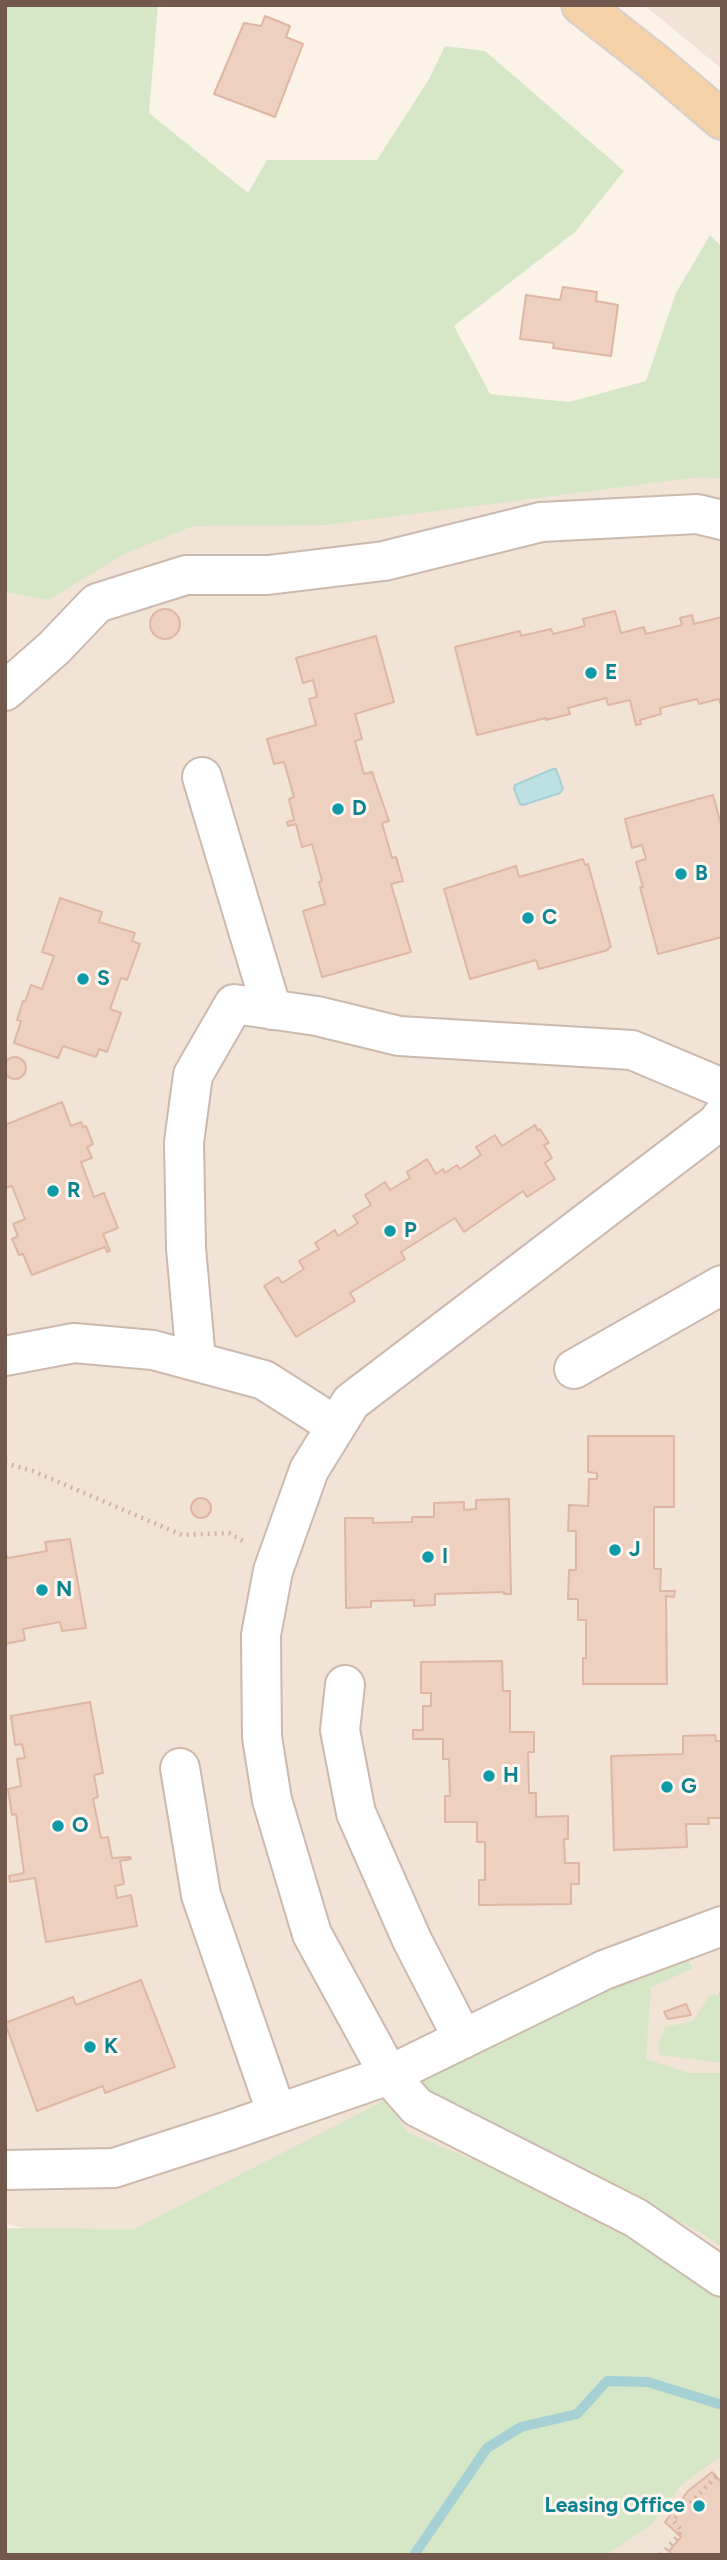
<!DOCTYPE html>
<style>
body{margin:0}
#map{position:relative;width:727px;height:2560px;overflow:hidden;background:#fbf2e8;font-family:Figtree,sans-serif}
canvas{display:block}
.frame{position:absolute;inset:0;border:7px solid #73584e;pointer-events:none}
</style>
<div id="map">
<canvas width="727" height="2560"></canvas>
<div class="frame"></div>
</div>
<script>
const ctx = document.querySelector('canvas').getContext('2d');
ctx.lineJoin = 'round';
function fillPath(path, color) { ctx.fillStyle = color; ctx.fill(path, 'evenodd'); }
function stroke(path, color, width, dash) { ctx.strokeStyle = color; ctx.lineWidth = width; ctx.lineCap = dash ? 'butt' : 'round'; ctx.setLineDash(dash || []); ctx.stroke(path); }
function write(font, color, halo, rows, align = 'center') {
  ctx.font = font + ' Figtree,sans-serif'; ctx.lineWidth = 6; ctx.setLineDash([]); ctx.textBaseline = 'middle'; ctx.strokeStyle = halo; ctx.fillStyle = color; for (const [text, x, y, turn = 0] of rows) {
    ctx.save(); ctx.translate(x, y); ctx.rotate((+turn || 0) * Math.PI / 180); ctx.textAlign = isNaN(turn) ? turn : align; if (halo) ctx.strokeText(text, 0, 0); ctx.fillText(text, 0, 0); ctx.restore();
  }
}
fillPath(new Path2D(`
 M644 5H722V69Z
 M722 456V2555H461L402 2306 5 2224V514Z`), '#f2e3d7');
fillPath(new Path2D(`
 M5 5H158L149 113 248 193 267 160H377L429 79 445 46 485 51 624 171 575 232 454 326 490 394 569 402 646 381 676 293 710 235 722 247V479L701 477 327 525 193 526 126 553 48 600 5 592Z
 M687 1954 692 1969 651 1987 646 2059 689 2073H722V2247L698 2231 423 2096 407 2079Z
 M710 1995H722V2063L660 2055 658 2045 665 2027 693 2021Z
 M385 2100 407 2132 631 2227 722 2287V2455L680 2486 652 2524 606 2555H5V2228L134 2229Z`), '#d6e7c7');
const water = new Path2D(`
 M553 769H556L563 789 560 793 523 805 520 804 514 789 515 785Z`);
fillPath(water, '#bde0e3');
stroke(water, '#a5d0d4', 2);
stroke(new Path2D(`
 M414 2555 487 2448 521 2427 577 2414 607 2381 648 2382 722 2405`), '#a5d0d4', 10);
const building = new Path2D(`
 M265 16 290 26 286 37 303 44 275 117 214 94 244 23 261 26Z
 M563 287 597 292 596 301 618 305 611 356 553 348 554 343 520 339 526 295 560 300Z
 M150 624a15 15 0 1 1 30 0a15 15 0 1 1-30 0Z
 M615 611 621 633 644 627 646 634 682 625 680 618 692 615 694 624 722 617V709L719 699 699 704 697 699 660 708 661 714 640 720 641 724 636 725 630 700 608 705 606 698 568 708 570 714 546 720V718L477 735 455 647 520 631 521 636 551 629 553 634 585 626 583 619Z
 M376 636 394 702 355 714 362 739 355 741 364 774 372 772 389 821 382 823 392 858 396 857 403 881 391 884 411 952 322 977 303 911 325 904 319 882 322 881 312 844 302 847 296 824 288 826 287 822 294 820 289 799 294 797 284 762 274 764 267 739 316 725 309 699 317 697 313 680 303 683 296 658Z
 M713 795 722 828V937L658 954 640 887H643L636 862 646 859 642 845 632 848 625 819Z
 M583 859 585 865 588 864 611 947 608 948V950L539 969 536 960 470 979 444 889 516 866 519 877Z
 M60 898 102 912 99 922 135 933 132 941 140 944 127 980 121 978 110 1009 121 1013 107 1052 99 1049 96 1057 63 1046 58 1058 14 1043 21 1021 17 1020 23 1001 25 1002 31 985 42 989 54 956 42 952Z
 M4 1068a11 11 0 1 1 22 0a11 11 0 1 1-22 0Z
 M62 1102 71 1126 81 1122 83 1127 86 1126 93 1144 87 1147 92 1158 81 1162 94 1197 104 1193 118 1228 103 1234 110 1251 107 1252 105 1247 32 1275 23 1254 19 1255 12 1239 18 1236 13 1224 25 1219 12 1186 5 1188V1125Z
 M535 1125 538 1131 540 1129 549 1143 544 1145 552 1158 545 1163 555 1179 527 1197 523 1191 464 1232 455 1218 401 1252 405 1259 350 1293 355 1301 296 1337 264 1286 278 1277 282 1283 304 1269 299 1261 319 1249 315 1243 335 1230 338 1236 358 1223 353 1216 371 1205 365 1195 385 1182 390 1190 410 1178 407 1172 427 1159 436 1174 443 1169 445 1173 457 1165 460 1169 481 1155 476 1147 495 1135 502 1146Z
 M588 1436H674V1507H654V1569H661L660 1591H675L674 1597 666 1596 667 1684H583V1658H586V1620H578V1599H568L569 1570H576V1531H568L569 1505 588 1506 589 1479H597V1473L588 1472Z
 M191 1508a10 10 0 1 1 20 0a10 10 0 1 1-20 0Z
 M509 1499 511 1594H504V1592L435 1594V1605L414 1606V1600L371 1601V1607L346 1608 345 1518H373V1523L412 1522V1517H434V1503L464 1502V1510L476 1509V1500Z
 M70 1539 86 1628 62 1631 60 1622 23 1629 25 1640 5 1644V1553L8 1558 47 1551 45 1542Z
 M502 1661 503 1691H510V1732H534V1752H528L529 1793H536V1817L568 1816V1839H564L565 1863H579V1884H571V1904L479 1905V1880H485V1842H477V1822H445V1796H450L449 1759H443V1739H413V1730H423V1706H431V1693H421V1662Z
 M90 1702 103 1773 94 1775 98 1797 93 1799 101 1838 108 1837 112 1858 130 1857 131 1859 120 1861 124 1884 115 1886 117 1898 131 1895 137 1926 46 1942 35 1878 10 1882 9 1876 24 1873 16 1814 12 1815 8 1789 21 1786 17 1759 25 1758 22 1744 15 1745 11 1716Z
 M715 1735 716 1741H722V1818H708L709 1824H686L687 1847 614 1850 611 1756 683 1754V1736Z
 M141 1980 175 2067 105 2093 103 2086 37 2111 5 2023 73 1997 76 2005Z
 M686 2004 691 2015 668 2019 664 2012Z
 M712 2472 722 2483V2555H672L669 2551 681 2537 665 2522 688 2491Z`);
fillPath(building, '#eed0c1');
stroke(building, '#dfb6a3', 2);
const minor = new Path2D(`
 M5 691 54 648 97 603 186 575H268L384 561 541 522 697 514 722 520
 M202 777 272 1010
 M722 1116 717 1123 351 1402 309 1470 273 1571 261 1635 262 1737 272 1800 312 1934 389 2075 417 2107 636 2218 722 2277
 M5 1356 74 1343 153 1350 264 1380 336 1426
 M196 1361 186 1248 184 1142 193 1075 234 1004 317 1016 399 1036 632 1050 722 1088
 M574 1369 722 1285
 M345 1685 340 1730 356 1813 412 1940 463 2039
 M180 1768 201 1895 277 2114
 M5 2170 114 2168 228 2131 389 2075 604 1970 722 1926`);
const major = new Path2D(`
 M581 5 654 62 722 120`);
stroke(minor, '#ccb9ae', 42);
stroke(major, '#d8d0cd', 42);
stroke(new Path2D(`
 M5 1463 33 1471 182 1535 229 1533 243 1541
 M721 1995 722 1993
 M661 2555 682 2531 673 2520 716 2477 722 2475`), '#d3b3a5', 4.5, [2, 5]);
stroke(minor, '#fff', 38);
stroke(major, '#f4d1a6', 38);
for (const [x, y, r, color] of [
 [591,673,7,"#0f9aa8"],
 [338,809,7,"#0f9aa8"],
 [681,874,7,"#0f9aa8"],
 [528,918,7,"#0f9aa8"],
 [83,979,7,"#0f9aa8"],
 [53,1191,7,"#0f9aa8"],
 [390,1231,7,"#0f9aa8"],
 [615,1550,7,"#0f9aa8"],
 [428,1557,7,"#0f9aa8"],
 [42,1590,7,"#0f9aa8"],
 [489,1776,7,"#0f9aa8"],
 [667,1787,7,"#0f9aa8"],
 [58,1826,7,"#0f9aa8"],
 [90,2047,7,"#0f9aa8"],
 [699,2506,7,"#0f9aa8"]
]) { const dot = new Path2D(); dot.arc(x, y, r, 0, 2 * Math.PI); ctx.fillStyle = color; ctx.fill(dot); stroke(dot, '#fef6ee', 2.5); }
write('bold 21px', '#0d838f', '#fef6ee', [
 ["E",605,673],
 ["D",352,809],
 ["B",695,874],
 ["C",542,918],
 ["S",97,979],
 ["R",67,1191],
 ["P",404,1231],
 ["J",629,1550],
 ["I",442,1557],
 ["N",56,1590],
 ["H",503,1776],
 ["G",681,1787],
 ["O",72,1826],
 ["K",104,2047],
 ["Leasing Office",685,2506,"right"]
], 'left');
</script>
